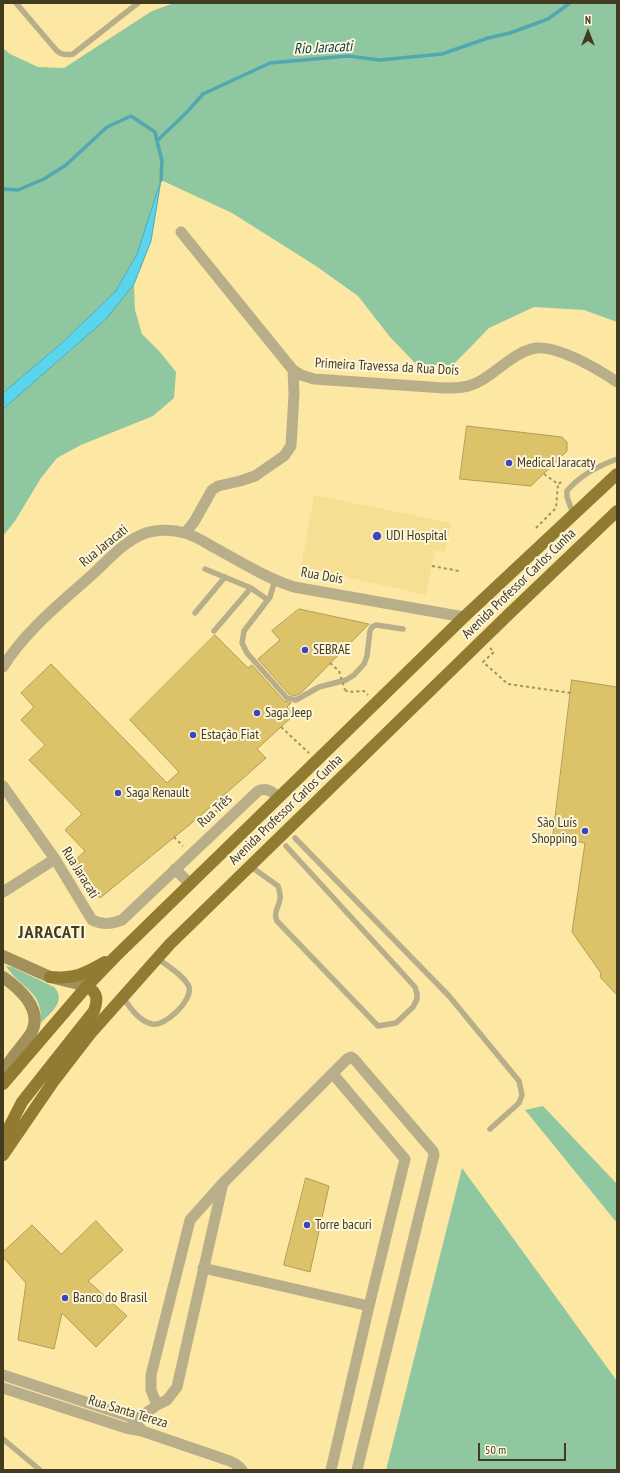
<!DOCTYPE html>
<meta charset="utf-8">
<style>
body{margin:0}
#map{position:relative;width:620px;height:1473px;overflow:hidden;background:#fce8a3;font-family:"PT Sans Narrow",sans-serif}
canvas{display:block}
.frame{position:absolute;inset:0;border:4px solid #433b1f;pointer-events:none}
.north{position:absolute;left:568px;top:12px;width:40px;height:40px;-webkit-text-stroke:3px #fdf6db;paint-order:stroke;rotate:0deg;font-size:11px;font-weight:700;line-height:16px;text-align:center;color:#433b1f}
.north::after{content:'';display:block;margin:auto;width:14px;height:18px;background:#433b1f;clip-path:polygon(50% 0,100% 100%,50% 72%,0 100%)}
.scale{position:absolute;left:478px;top:1443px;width:88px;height:18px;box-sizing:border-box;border:2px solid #433b1f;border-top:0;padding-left:5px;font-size:12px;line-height:14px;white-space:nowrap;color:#433b1f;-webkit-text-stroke:3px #fdf6db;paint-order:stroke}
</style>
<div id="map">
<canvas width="620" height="1473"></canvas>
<div class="frame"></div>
<div class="north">N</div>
<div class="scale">50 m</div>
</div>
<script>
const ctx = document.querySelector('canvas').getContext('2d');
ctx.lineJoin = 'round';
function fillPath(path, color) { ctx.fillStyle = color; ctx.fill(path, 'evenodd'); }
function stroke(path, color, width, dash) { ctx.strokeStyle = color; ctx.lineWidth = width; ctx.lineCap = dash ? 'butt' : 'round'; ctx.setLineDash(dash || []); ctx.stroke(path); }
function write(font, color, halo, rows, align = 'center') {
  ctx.font = font + ' "PT Sans Narrow",sans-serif'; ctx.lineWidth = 4; ctx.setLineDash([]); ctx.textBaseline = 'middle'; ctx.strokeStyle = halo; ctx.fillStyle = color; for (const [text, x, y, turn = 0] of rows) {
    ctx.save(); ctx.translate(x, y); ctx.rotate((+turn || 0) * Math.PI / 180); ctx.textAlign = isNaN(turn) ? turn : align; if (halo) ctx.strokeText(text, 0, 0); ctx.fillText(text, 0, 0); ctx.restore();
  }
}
fillPath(new Path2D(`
 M314 495 451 523 445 552 435 550 426 595 301 567Z`), '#f6df92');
fillPath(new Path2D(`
 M174 3H617V322L584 310 534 307 489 328 453 365H417L390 337 358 296 316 266 232 213 161 180 137 254 116 291 63 342 3 393V48L10 54 38 67 64 68 152 11Z
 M134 284 135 310 142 334 160 352 176 372 174 398 153 416 81 445 57 458 41 478 15 521 3 536V409L106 319Z
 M6 966 12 967 54 987C67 1001 51 1012 41 1023 43 989 20 989 6 966Z
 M543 1106 617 1184V1223L525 1110Z
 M462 1168 617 1381V1470H386Z`), '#8fc7a0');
const water = new Path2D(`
 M161 180 151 241 134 284 106 319 3 409V393L63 342 116 291 137 254Z`);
fillPath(water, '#5ad5ee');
stroke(water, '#53a7b0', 1);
stroke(new Path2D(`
 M161 180 162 161 157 141 187 112 203 94 270 63 348 56 380 60 442 54 488 38 510 33 548 19 570 3
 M3 189 18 190 44 179 66 165 107 127 131 116 155 132 157 141`), '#53a7b0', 3.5);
const building = new Path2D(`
 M467 426 562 437 567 442V451L531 486 460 479Z
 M299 609 369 624 302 692 295 696 289 694 258 659 280 640 272 631Z
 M215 635 248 668 252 665 284 701 291 703 287 707 294 715 257 749 266 758 199 817 100 898 69 866 85 851 65 830 82 814 29 760 45 745 21 720 34 707 21 693 51 664 167 783 179 772 130 720Z
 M572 680 617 687V995L600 977 601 973 572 932 585 843 553 837Z
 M306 1178 329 1186 310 1272 284 1265Z
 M96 1221 123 1250 88 1281 127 1316 96 1347 62 1313 54 1349 18 1340 26 1283 3 1257V1252L32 1225 61 1254Z`);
fillPath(building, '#dcc269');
stroke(building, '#b09c59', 1);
stroke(new Path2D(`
 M544 474 558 484 563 481
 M536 528 556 508 558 484
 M432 566 459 571
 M490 648 494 652 483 662 508 684 571 693
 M330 663 339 671
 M345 690 348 692 364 691 368 695
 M281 727 309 753
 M211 806 219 813
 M539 821 554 824
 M174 837 183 846`), '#a19362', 2, [3, 3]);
stroke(new Path2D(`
 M16 3 57 51C62 55 66 55 73 54L138 3
 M574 516 567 497V491C580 475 598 466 617 459
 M205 569 251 588 268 600
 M275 580 270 597 244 631 242 643 247 653 287 698 296 700 319 687 346 680 354 675 364 664 367 656 370 631 372 627 376 625 403 629
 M195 613 225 577
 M214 631 251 588
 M295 838 449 996 519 1081 522 1095 519 1103 490 1129
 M250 866 278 886C279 890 281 895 280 899 279 907 273 912 277 921L378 1026 396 1023 413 1007 417 999V994L415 987 286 846
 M123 997C130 1008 139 1021 152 1024 165 1027 193 1000 189 987 185 976 166 965 157 958
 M3 1439 40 1470`), '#b8ae89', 5.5);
stroke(new Path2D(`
 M181 232 293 370 301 375 314 379 444 388C450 388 457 388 463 387 482 384 495 370 510 360 517 355 528 349 536 348 559 346 598 369 617 382
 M185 533 194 522 212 490 218 486 240 481 255 476 284 456 291 446 294 394 293 370
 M3 667C26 630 62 602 94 573 108 560 123 543 141 535 154 529 172 529 185 533 196 536 206 543 215 548 241 562 266 578 294 587L464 617
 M3 786 55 859 92 920C103 925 111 924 122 920L258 791C267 787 272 792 279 797
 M175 869 190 884
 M3 892 55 859
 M223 1183 177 1387 167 1400 157 1405 151 1390V1375L190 1220 223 1183 347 1059 351 1057 354 1059 433 1151 434 1155 357 1470
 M203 1268 369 1306
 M3 1375 128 1416 135 1420 142 1431
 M3 1388 126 1428 142 1431 224 1459C231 1461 238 1464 242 1470
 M135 1420 153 1408
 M331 1470 369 1306 405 1159 333 1074`), '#b8ae89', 11);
stroke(new Path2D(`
 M3 956 50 977 87 986
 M3 977C20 989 45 1011 30 1035 21 1048 9 1059 3 1073`), '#a19059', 12);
stroke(new Path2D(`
 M50 977C75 979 84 974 105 962
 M3 1084 87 986 115 957 464 617 617 474
 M3 1139 22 1102 94 1011C98 1000 98 993 87 986
 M3 1155 53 1082 90 1034 170 944 509 614 617 511`), '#907b31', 12);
stroke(new Path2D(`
 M339 671 345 690`), '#a19362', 2, [3, 3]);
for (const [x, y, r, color] of [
 [509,463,4,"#3c45b9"],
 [377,536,5,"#3c45b9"],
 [305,650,4,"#3c45b9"],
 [257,713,4,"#3c45b9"],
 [193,735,4,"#3c45b9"],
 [118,793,4,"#3c45b9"],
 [585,831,4,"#3c45b9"],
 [307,1225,4,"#3c45b9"],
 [65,1298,4,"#3c45b9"]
]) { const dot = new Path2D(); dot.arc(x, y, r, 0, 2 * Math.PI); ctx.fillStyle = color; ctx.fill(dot); stroke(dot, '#fdf6db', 1.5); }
write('14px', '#433b1f', '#fdf6db', [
 ["Primeira Travessa da Rua Dois",387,367,3],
 ["Rua Jaracati",104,546,-39],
 ["Rua Dois",322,576,10],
 ["Avenida Professor Carlos Cunha",519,584,-44],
 ["Avenida Professor Carlos Cunha",286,810,-44],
 ["Rua Três",215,811,-43],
 ["Rua Jaracati",80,873,58],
 ["Rua Santa Tereza",128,1412,17]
]);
write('14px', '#433b1f', '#fdf6db', [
 ["Medical Jaracaty",517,463],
 ["UDI Hospital",386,536],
 ["SEBRAE",313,650],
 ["Saga Jeep",265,713],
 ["Estação Fiat",201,735],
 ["Saga Renault",126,793],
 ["São Luís",577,823,"right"],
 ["Shopping",577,839,"right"],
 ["Torre bacuri",315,1225],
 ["Banco do Brasil",73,1298]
], 'left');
write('italic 15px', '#033e48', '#fdf6db', [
 ["Rio Jaracati",323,48,-3]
]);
ctx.letterSpacing = '1px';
write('bold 18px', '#433b1f', '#fdf6db', [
 ["JARACATI",52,933]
]);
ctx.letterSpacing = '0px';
</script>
